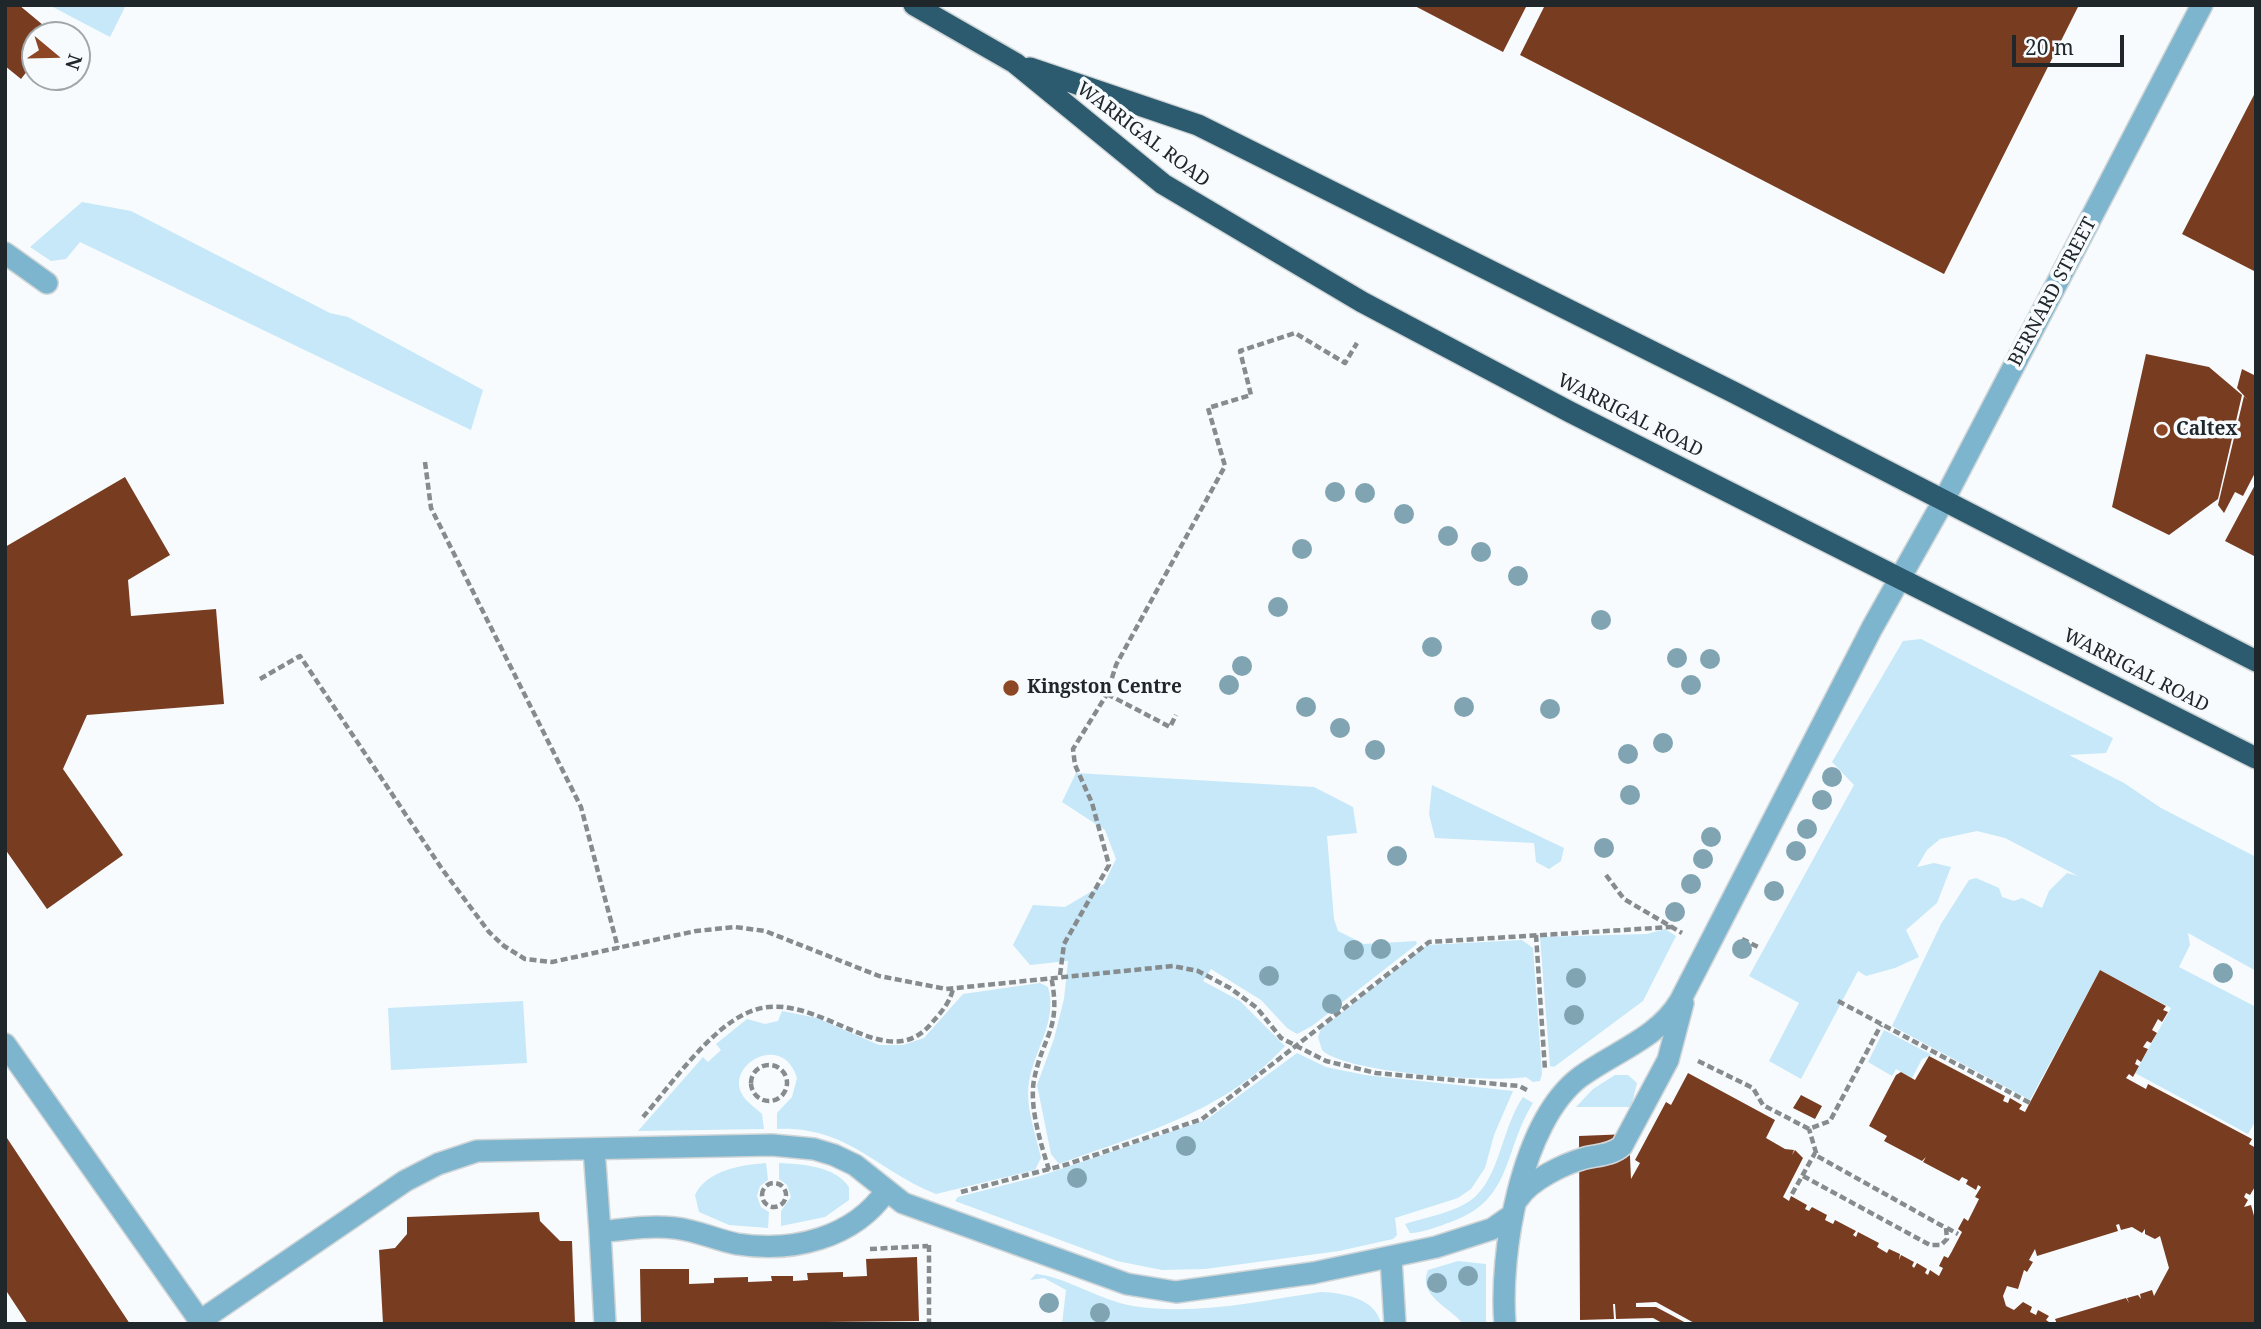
<!DOCTYPE html>
<style>
body{margin:0}
#map{position:relative;width:2261px;height:1329px;overflow:hidden;background:#f7fbfd;font-family:"Noto Serif",serif}
canvas{display:block}
.frame{position:absolute;inset:0;border:7px solid #20272b;pointer-events:none}
.north{position:absolute;left:21px;top:21px;width:70px;height:70px;box-sizing:border-box;background:#f7fbfd;border:2px solid #a1a6a9;border-radius:50%;rotate:109deg;font-size:19px;font-weight:700;line-height:28px;text-align:center;color:#20272b}
.north::after{content:'';display:block;margin:auto;width:24px;height:32px;background:#8e4724;clip-path:polygon(50% 0,100% 100%,50% 72%,0 100%)}
.scale{position:absolute;left:2012px;top:35px;width:112px;height:32px;box-sizing:border-box;border:4px solid #20272b;border-top:0;padding-left:9px;font-size:21px;line-height:24px;white-space:nowrap;color:#20272b;-webkit-text-stroke:5px #f7fbfd;paint-order:stroke}
</style>
<div id="map">
<canvas width="2261" height="1329"></canvas>
<div class="frame"></div>
<div class="north">N</div>
<div class="scale">20 m</div>
</div>
<script>
const ctx = document.querySelector('canvas').getContext('2d');
ctx.lineJoin = 'round';
function fillPath(path, color) { ctx.fillStyle = color; ctx.fill(path, 'evenodd'); }
function stroke(path, color, width, dash) { ctx.strokeStyle = color; ctx.lineWidth = width; ctx.lineCap = dash ? 'butt' : 'round'; ctx.setLineDash(dash || []); ctx.stroke(path); }
function write(font, color, halo, rows, align = 'center') {
  ctx.font = font + ' "Noto Serif",serif'; ctx.lineWidth = 7; ctx.setLineDash([]); ctx.textBaseline = 'middle'; ctx.strokeStyle = halo; ctx.fillStyle = color; for (const [text, x, y, turn = 0] of rows) {
    ctx.save(); ctx.translate(x, y); ctx.rotate((+turn || 0) * Math.PI / 180); ctx.textAlign = isNaN(turn) ? turn : align; if (halo) ctx.strokeText(text, 0, 0); ctx.fillText(text, 0, 0); ctx.restore();
  }
}
fillPath(new Path2D(`
 M49 5H126L110 37Z
 M82 202 131 211 330 313 348 317 483 390 471 430 80 242 66 259 51 261 30 247Z
 M1921 639 2113 738 2106 753 2069 755 2124 783 2161 808 2256 857V971L2188 933 2190 945 2179 967 2256 1007V1120L2248 1134 2135 1073 2171 1008 2100 970 2030 1100 1892 1026 1941 924 1969 880 1976 878 1999 888 2002 897 2014 901 2022 898 2042 908 2049 891 2067 873 2078 876 2005 838 1977 831 1940 839 1927 850 1917 867 1934 863 1951 867 1937 903 1906 930 1919 957 1895 968 1866 976 1858 971 1801 1079 1769 1061 1799 1003 1749 976 1854 785 1832 762 1903 641Z
 M1076 773 1314 787 1353 807 1357 833 1327 836 1334 919 1338 931 1364 944 1416 941 1417 944 1312 1026 1297 1034 1287 1028 1261 1000 1211 969 1203 981 1240 1001 1285 1046C1225 1112 1140 1134 1059 1164L1051 1154 1037 1085 1054 1039 1064 999 1068 961 1030 965 1013 945 1033 905 1065 907 1104 884 1116 859 1105 830 1062 802Z
 M1432 785 1564 848 1561 861 1549 869 1536 862 1534 843 1435 838 1429 814Z
 M1665 929 1676 936 1643 1001 1554 1067 1550 1066 1540 937 1647 934Z
 M1522 940 1533 948 1542 1074 1540 1081 1533 1082 1526 1077C1493 1083 1344 1073 1322 1050L1318 1037 1321 1029 1427 945Z
 M1040 983 1048 987C1058 1021 1034 1050 1029 1082 1025 1107 1036 1134 1041 1158L1035 1170 936 1194C877 1171 848 1126 777 1129V1113L792 1097 797 1078C783 1031 725 1065 742 1094 746 1102 756 1108 762 1114L764 1129 638 1131 703 1057 708 1062 721 1050 716 1044 747 1019 765 1024 778 1021 782 1011 817 1018 879 1045H903L924 1038 963 994Z
 M523 1001 527 1063 391 1070 388 1008Z
 M1884 1030 1932 1055 1922 1059 1912 1078 1896 1069 1892 1076 1868 1062Z
 M1297 1053 1326 1067 1365 1075 1513 1091 1494 1135 1485 1168 1471 1189 1458 1198 1395 1218 1397 1235 1393 1239 1339 1251 1205 1269 1162 1270 1117 1261 955 1201 958 1197 1040 1176 1206 1120Z
 M1615 1075H1628L1637 1083 1631 1107H1576L1593 1089Z
 M1523 1097 1533 1103C1503 1151 1513 1200 1451 1222 1439 1226 1423 1233 1410 1233L1405 1224C1424 1218 1445 1214 1463 1205 1500 1187 1499 1132 1523 1097Z
 M766 1163 768 1180 760 1186 757 1196 761 1207 769 1212 768 1228 729 1225 699 1212 695 1195C707 1170 741 1165 766 1163Z
 M779 1163C802 1164 835 1166 849 1187V1200L825 1217 781 1226V1211L791 1197 787 1185 779 1179Z
 M1458 1261 1486 1264V1324H1463C1450 1307 1417 1296 1428 1270Z
 M1036 1274C1064 1276 1101 1301 1133 1306 1195 1316 1259 1301 1321 1292 1343 1293 1376 1298 1381 1324H1062L1066 1290 1044 1278 1030 1280Z`), '#c6e8f8');
fillPath(new Path2D(`
 M5 5H19L55 35H35V61L21 79 5 66Z
 M1413 5H1527L1503 52Z
 M1545 5H2079L1944 274 1520 55Z
 M2256 91V272L2182 234Z
 M2146 354 2209 367 2242 395 2218 499 2169 535 2112 507Z
 M2242 369 2256 376V471L2243 496 2235 492 2224 513 2218 505 2244 396 2248 400 2237 388Z
 M125 477 170 555 128 580 131 616 216 609 224 704 87 715 63 769 123 855 47 909 5 849V547Z
 M2256 483V557L2225 541Z
 M2100 970 2166 1006 2163 1010 2168 1012 2162 1022 2158 1019 2152 1030 2157 1033 2151 1043 2147 1041 2143 1047 2148 1049 2141 1062 2137 1059 2135 1064 2139 1066 2133 1077 2129 1074 2126 1078 2146 1089 2148 1084 2252 1139 2249 1144 2256 1148V1185L2250 1195 2246 1193 2244 1197 2248 1200 2244 1207 2251 1205 2256 1223V1324H2057L2055 1319 2126 1298 2129 1303 2127 1298 2138 1295 2141 1299 2140 1294 2152 1290 2154 1296 2169 1268 2160 1236 2155 1239 2145 1234V1229L2142 1233 2132 1227 2121 1230 2119 1224 2116 1225 2118 1231 2037 1256 2035 1249 2029 1260 2033 1262 2027 1272 2024 1270 2018 1289 2007 1286 2003 1296 2006 1306 2014 1310 2023 1302 2032 1307 2030 1312 2036 1315 2038 1310 2049 1316 2046 1320 2052 1324H1696L1656 1302 1636 1303V1307H1656L1688 1324H1664L1653 1318 1616 1319 1615 1304H1613L1614 1319 1580 1320 1579 1136 1629 1134 1631 1179 1640 1163 1635 1160 1666 1102 1671 1105 1688 1073 1775 1120 1766 1138 1785 1149 1794 1150 1792 1155 1795 1150 1803 1158 1783 1197 1789 1201 1791 1196 1807 1205 1805 1209 1809 1211 1812 1207 1827 1215 1825 1220 1833 1224 1835 1220 1856 1231 1853 1235 1856 1237 1858 1232 1879 1243 1877 1247 1887 1253 1889 1249 1900 1254 1899 1260 1901 1255 1914 1262 1912 1266 1914 1268 1917 1263 1927 1269 1925 1273 1928 1275 1930 1270 1939 1276 1943 1268 1939 1266 1944 1256 1948 1258 1951 1253 1962 1232 1958 1229 1964 1218 1968 1221 1979 1199 1975 1197 1981 1187 1978 1185 1976 1190 1966 1184 1968 1180 1962 1177 1959 1181 1923 1162 1926 1157 1922 1161 1884 1141 1887 1136 1869 1126 1896 1075 1901 1072 1915 1080 1929 1056 2005 1096 2003 1101 2008 1103 2010 1098 2022 1105 2019 1109 2025 1112Z
 M1801 1095 1822 1106 1815 1119 1793 1108Z
 M5 1135 130 1324H28L5 1289Z
 M539 1212 540 1221 560 1241H572L575 1324H383L379 1250 395 1248 407 1234V1217Z
 M917 1257 919 1321 641 1324 640 1269H689V1284L714 1283V1278L748 1277V1282L772 1281 771 1276H793V1281L808 1280 807 1273 843 1272V1277L867 1276 866 1259Z`), '#783d21');
const minor = new Path2D(`
 M5 253 47 283
 M5 1044 200 1321 405 1181 438 1164 477 1151 772 1145 814 1149 834 1155 855 1165 903 1203 1127 1284 1176 1292 1313 1273 1436 1247 1492 1229 1512 1215
 M594 1149 600 1232C625 1229 650 1225 675 1228 696 1230 716 1240 737 1244 792 1253 854 1238 886 1191
 M1518 1199C1530 1180 1564 1164 1585 1158 1598 1155 1612 1155 1622 1146L1668 1060 1683 1003
 M600 1232 605 1324
 M1391 1259 1395 1324
 M1505 1324C1499 1254 1521 1122 1580 1077 1614 1052 1658 1038 1680 1001L1872 628 1944 500 2202 5`);
const highway = new Path2D(`
 M914 5 1015 63 1163 184 1362 302 1570 412 2256 758
 M1030 68 1198 125 1733 392 2256 661`);
stroke(minor, '#d0d5d7', 24);
stroke(highway, '#d0d5d7', 24);
stroke(new Path2D(`
 M425 462 431 508 581 807 618 948
 M260 679 300 656 442 869 489 932 504 946 525 959 552 962 696 931 735 927 765 931 879 976 946 989 1173 966 1198 971 1230 988 1257 1008 1281 1038 1326 1061 1376 1073 1519 1086 1529 1091
 M1107 694 1170 727 1176 715
 M1606 875 1624 899 1682 933
 M1536 935 1545 1070
 M1742 939 1760 948
 M1060 975 1064 944 1109 865 1092 803 1075 765 1073 749 1107 694 1116 665 1225 466 1208 408 1251 395 1240 351 1295 333 1345 363 1357 343
 M1838 1001 2030 1103
 M1698 1061 1753 1088 1763 1105 1809 1129 1830 1121 1881 1025
 M751 1083a18 18 0 1 1 36 0a18 18 0 1 1-36 0Z
 M643 1117C671 1085 710 1028 749 1012 814 984 883 1078 930 1025 940 1013 949 1005 953 989
 M1049 1170C1041 1144 1029 1107 1034 1080 1043 1034 1062 1030 1051 976
 M1803 1176 1930 1245H1941L1947 1239 1946 1228 1817 1156 1809 1129
 M762 1195a12 12 0 1 1 24 0a12 12 0 1 1-24 0Z
 M961 1192 1065 1165 1202 1119 1429 942 1671 927
 M1792 1194 1815 1153
 M1947 1228 1958 1234
 M929 1245V1324
 M870 1249 928 1246`), '#868b8e', 4.5, [7, 3.5]);
stroke(minor, '#7eb5ce', 21);
stroke(highway, '#2c5b6f', 21);
ctx.fillStyle = '#80a4b2';
for (const [x, y] of [
 [1335,492],
 [1365,493],
 [1404,514],
 [1448,536],
 [1302,549],
 [1481,552],
 [1518,576],
 [1278,607],
 [1601,620],
 [1432,647],
 [1677,658],
 [1710,659],
 [1242,666],
 [1229,685],
 [1691,685],
 [1306,707],
 [1464,707],
 [1550,709],
 [1340,728],
 [1663,743],
 [1375,750],
 [1628,754],
 [1832,777],
 [1630,795],
 [1822,800],
 [1807,829],
 [1711,837],
 [1604,848],
 [1796,851],
 [1397,856],
 [1703,859],
 [1691,884],
 [1774,891],
 [1675,912],
 [1381,949],
 [1742,949],
 [1354,950],
 [2223,973],
 [1269,976],
 [1576,978],
 [1332,1004],
 [1574,1015],
 [1186,1146],
 [1077,1178],
 [1468,1276],
 [1437,1283],
 [1049,1303],
 [1100,1313]
]) { ctx.beginPath(); ctx.arc(x, y, 10, 0, 2 * Math.PI); ctx.fill(); }
for (const [x, y, r, color] of [
 [2162,430,7,"#8e4724"],
 [1011,688,9,"#8e4724"]
]) { const dot = new Path2D(); dot.arc(x, y, r, 0, 2 * Math.PI); ctx.fillStyle = color; ctx.fill(dot); stroke(dot, '#f7fbfd', 2.5); }
write('19px', '#20272b', '#f7fbfd', [
 ["WARRIGAL ROAD",1143,135,37],
 ["BERNARD STREET",2053,292,-62],
 ["WARRIGAL ROAD",1630,416,27],
 ["WARRIGAL ROAD",2136,671,27]
]);
write('bold 19px', '#20272b', '#f7fbfd', [
 ["Caltex",2176,430],
 ["Kingston Centre",1027,688]
], 'left');
</script>
